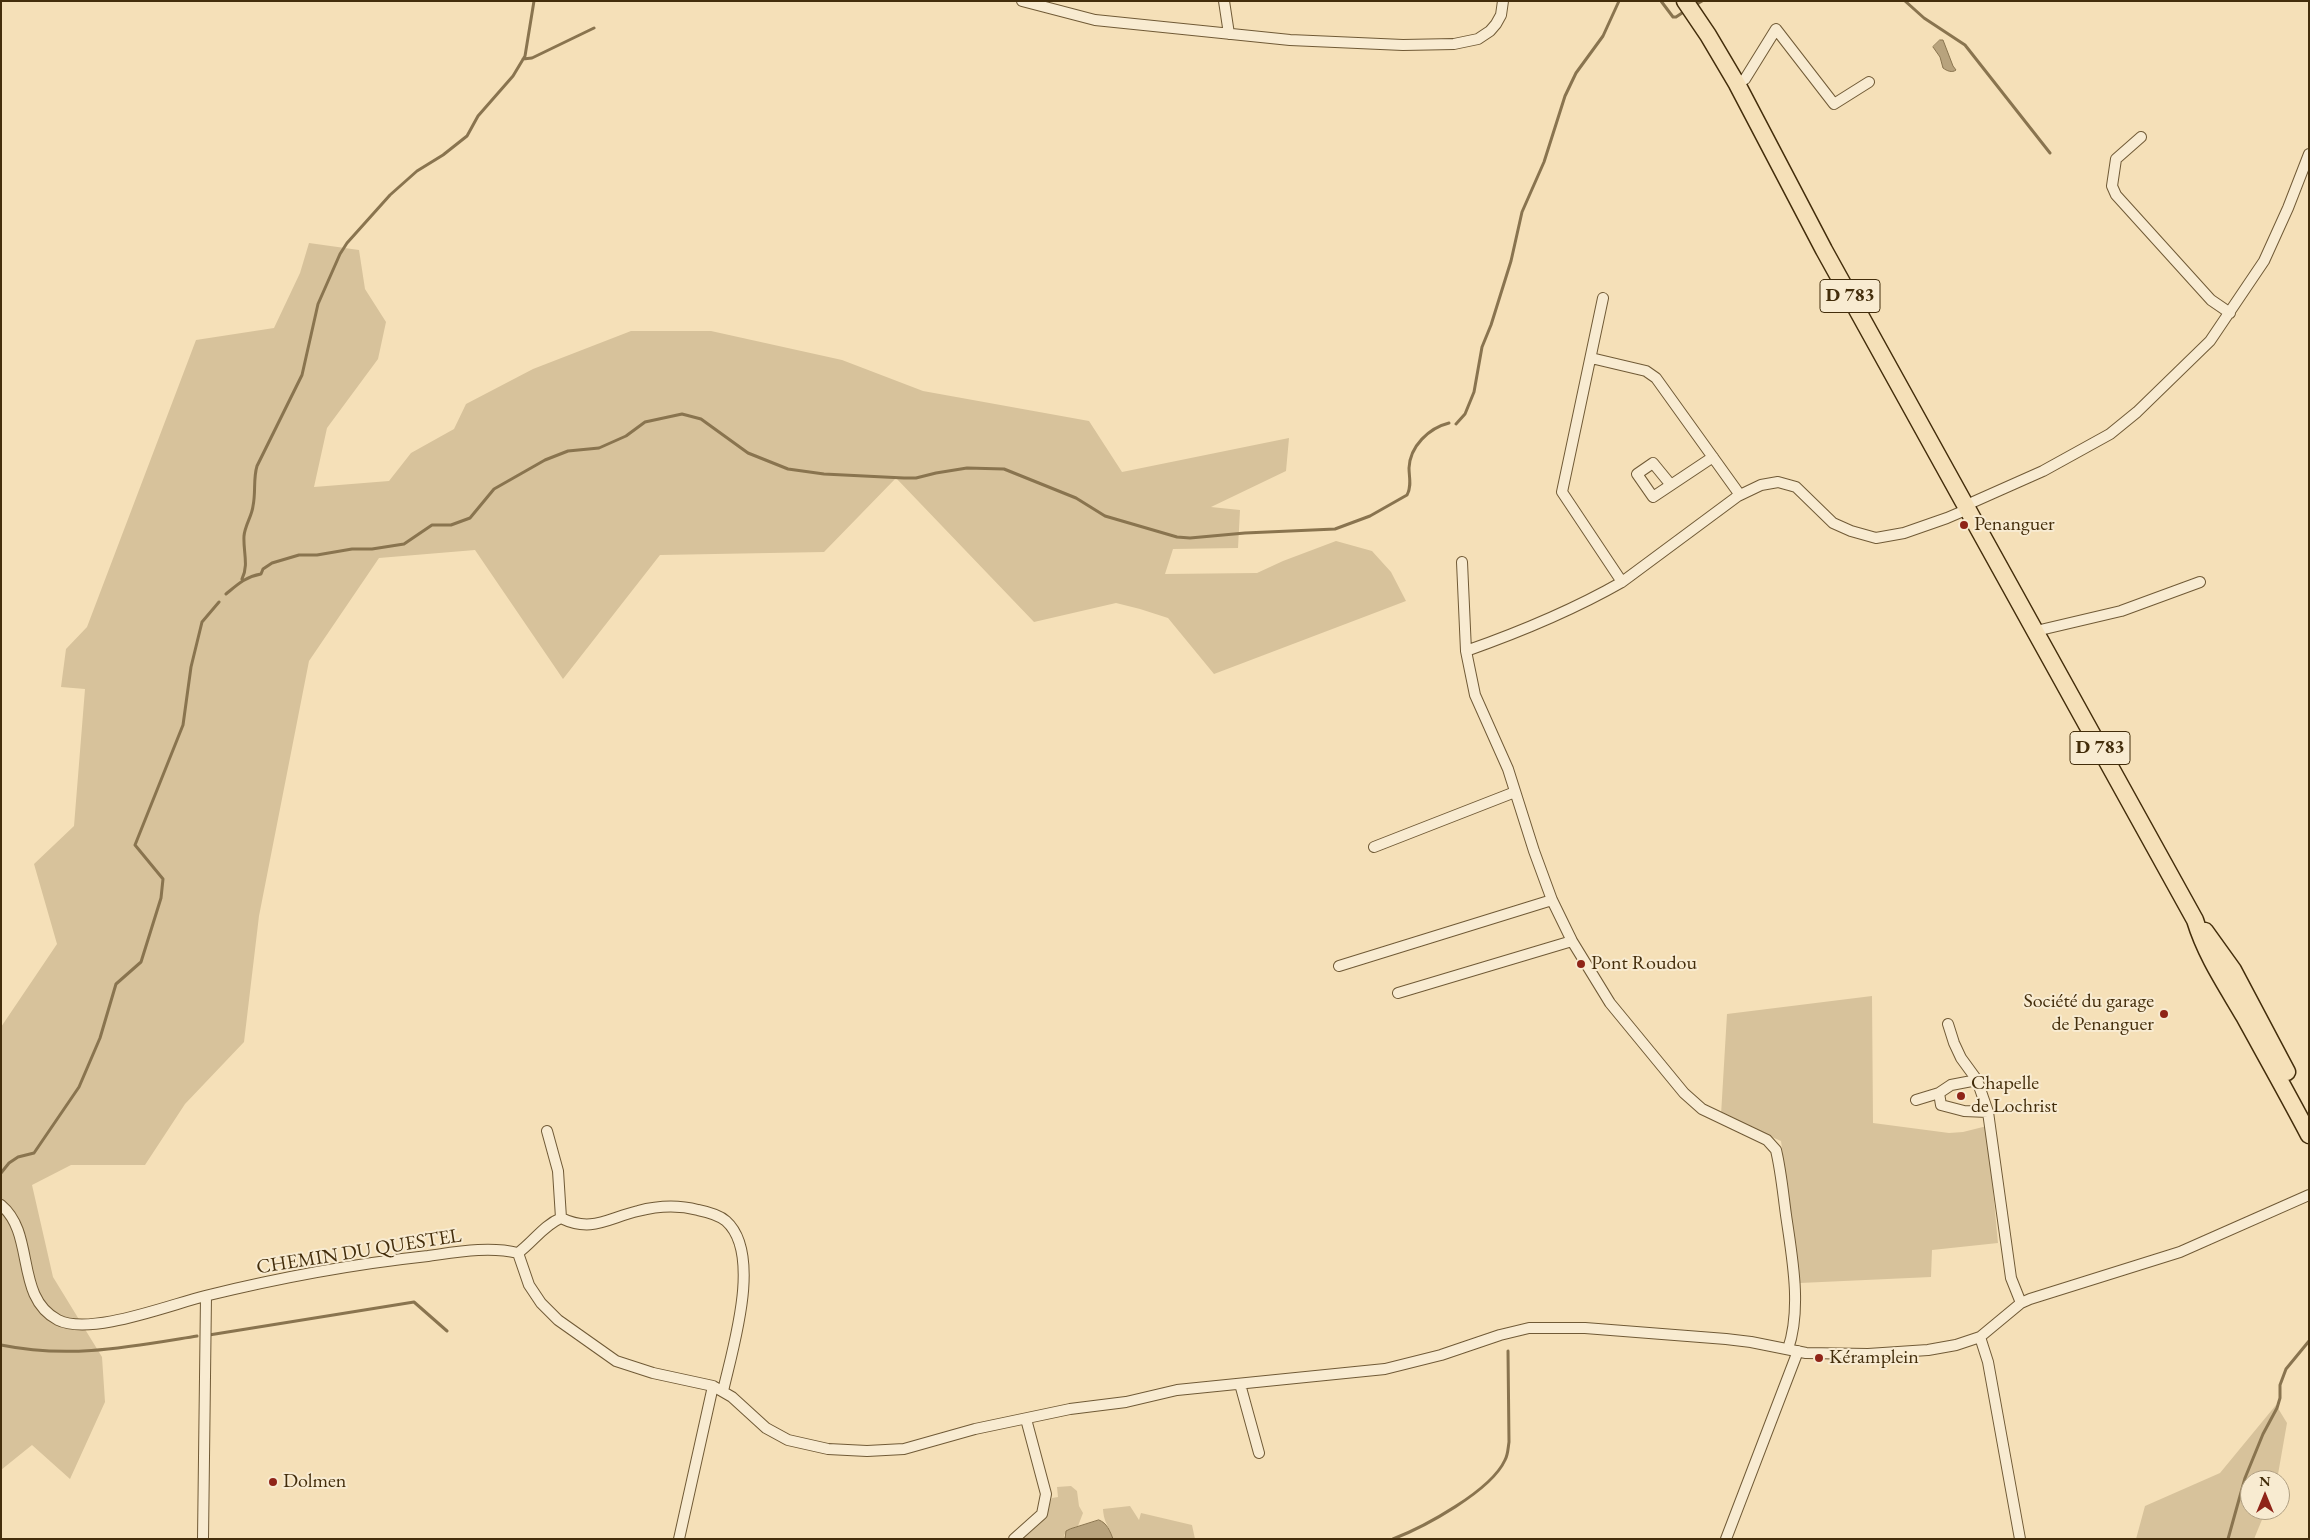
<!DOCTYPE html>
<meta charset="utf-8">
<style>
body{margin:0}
#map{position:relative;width:2310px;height:1540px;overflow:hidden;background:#f5e0b8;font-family:"EB Garamond",serif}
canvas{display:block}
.frame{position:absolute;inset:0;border:2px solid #432d0b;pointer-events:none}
.north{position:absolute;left:2240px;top:1470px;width:50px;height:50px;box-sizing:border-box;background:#f8ebd1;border:1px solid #b09f82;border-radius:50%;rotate:0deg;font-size:14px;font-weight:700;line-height:20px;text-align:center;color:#432d0b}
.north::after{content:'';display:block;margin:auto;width:18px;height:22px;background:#8f2418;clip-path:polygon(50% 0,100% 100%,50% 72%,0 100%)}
</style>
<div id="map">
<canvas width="2310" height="1540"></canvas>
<div class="frame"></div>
<div class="north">N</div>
</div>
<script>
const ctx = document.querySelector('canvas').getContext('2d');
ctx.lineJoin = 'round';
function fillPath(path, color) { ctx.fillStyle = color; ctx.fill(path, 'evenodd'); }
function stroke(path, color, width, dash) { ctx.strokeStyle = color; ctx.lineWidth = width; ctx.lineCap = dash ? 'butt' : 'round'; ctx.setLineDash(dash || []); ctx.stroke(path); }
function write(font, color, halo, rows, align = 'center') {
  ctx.font = font + ' "EB Garamond",serif'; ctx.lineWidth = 4; ctx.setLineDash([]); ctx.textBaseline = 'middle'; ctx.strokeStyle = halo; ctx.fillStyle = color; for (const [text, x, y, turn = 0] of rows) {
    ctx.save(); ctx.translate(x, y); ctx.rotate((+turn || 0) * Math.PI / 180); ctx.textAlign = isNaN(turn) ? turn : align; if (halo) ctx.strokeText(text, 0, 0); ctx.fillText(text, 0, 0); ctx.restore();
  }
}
fillPath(new Path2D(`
 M309 243 359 250 365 289 386 322 378 359 327 428 314 487 389 481 411 453 454 429 466 404 533 369 631 331H711L842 360 923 391 1089 421 1122 472 1289 438 1286 471 1211 507 1240 510 1238 548 1173 549 1165 574 1257 573 1283 561 1336 541 1372 551 1391 572 1406 601 1214 674 1168 618 1140 609 1116 603 1034 622 896 478 824 552 660 555 563 679 475 550 379 558 309 661 259 916 244 1042 185 1104 145 1165H71L32 1185 53 1277 102 1357 105 1402 70 1479 32 1445 1 1470V1027L57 944 34 864 74 826 85 689 61 687 66 649 87 627 196 340 274 328 300 273Z
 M1872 996 1873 1123 1949 1133 1963 1132 1987 1126 1998 1243 1932 1250 1931 1277 1800 1283 1781 1141 1721 1115 1727 1014Z
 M2276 1405 2287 1423 2277 1480H2250V1510H2266L2254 1539H2136L2145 1506 2220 1473Z
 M1071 1486 1077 1491 1079 1506 1083 1513 1078 1526 1070 1529 1064 1535 1065 1539H1007L1013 1533H1023L1046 1513 1052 1498 1058 1497 1057 1487Z
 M1130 1506 1139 1520 1141 1513 1192 1525 1195 1539H1113C1109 1525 1104 1524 1103 1509Z`), '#d7c29b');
const water = new Path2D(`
 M1940 40H1943L1953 66 1956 70C1952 73 1947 71 1943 68L1940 57 1933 47Z
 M1099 1520C1107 1523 1110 1531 1113 1539H1065L1066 1531 1070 1529Z`);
fillPath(water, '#b8a37d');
stroke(water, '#89744f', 1);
stroke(new Path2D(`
 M1661 1 1673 17H1676L1682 13
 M1905 1 1924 18 1965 45 2050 153
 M1697 4 1702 1
 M523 59 532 58 594 28
 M1456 424 1465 414 1474 392 1482 347 1491 325 1511 261 1522 212 1544 162 1565 96 1576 73 1603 36 1619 1
 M242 579C249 565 243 551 244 536 245 525 252 516 253 506 256 492 253 479 257 466L302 375 318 304 340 254 347 243 390 195 417 171 443 155 467 136 478 116 513 76 525 56 534 1
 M226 594C238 584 245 577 261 574L263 569 272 563 299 555H317L352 549H372L404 544 432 525H451L470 518 494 489 545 460 568 451 599 448 626 436 645 422 682 414 701 419 748 453 788 469 824 474 904 478H916L936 473 967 468 1004 469 1076 498 1105 516 1177 537 1190 538 1245 533 1335 529 1370 516 1407 495C1412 486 1409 477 1409 468 1410 446 1429 428 1449 423
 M1 1173 9 1163 18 1157 34 1153 79 1087 100 1038 116 984 141 962 161 898 163 879 135 845 183 725 191 667 202 622 219 602
 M209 1335 414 1302 447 1331
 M1 1345C70 1359 129 1347 197 1336
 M1393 1539C1424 1527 1491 1491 1505 1460 1508 1455 1508 1448 1509 1442L1508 1351
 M2228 1539 2245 1478 2263 1434 2277 1408 2280 1398V1385L2286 1369 2309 1341`), '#89744f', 3);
const minor = new Path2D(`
 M1022 1 1095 20 1290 40 1403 45 1454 44 1478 39 1490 31 1496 24 1501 15 1503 1
 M1224 1 1229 34
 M1737 84 1745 79 1776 29 1834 104 1869 82
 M2141 137 2116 159 2112 186 2116 195 2211 300 2230 313
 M1603 298 1562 492 1622 582
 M1591 358 1646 371 1656 378 1740 495
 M1671 485 1653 463 1637 474 1653 497 1713 457
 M1462 562 1466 651 1475 695 1508 769 1534 851 1552 900 1572 941 1610 1003 1684 1093 1702 1109 1767 1140 1776 1150C1781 1171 1783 1193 1786 1215 1792 1257 1802 1308 1788 1349
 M2036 631 2121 611 2200 582
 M1466 651C1520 632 1573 610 1622 582L1738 496 1761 485 1778 482 1796 487 1833 523 1851 531 1876 538 1904 533 1947 518 1961 512 1971 503 2043 471 2110 434 2137 412 2210 341 2264 261 2288 208 2309 154
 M1374 847 1515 792
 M1339 966 1552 900
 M1398 993 1572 941
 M1948 1024 1954 1043 1961 1058 1977 1080
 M1916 1100 1939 1093
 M1988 1112 1977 1080 1951 1085 1939 1093 1941 1105 1964 1111 1988 1112 2011 1278 2021 1303
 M547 1131 558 1171 561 1218
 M1 1205C36 1234 14 1297 58 1320 90 1336 169 1305 205 1296 278 1278 353 1264 428 1256 457 1252 489 1246 518 1253 533 1242 544 1225 561 1218
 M561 1218C592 1233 608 1218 638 1211 657 1206 679 1205 698 1210 708 1212 719 1215 726 1221 763 1254 732 1350 723 1391
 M518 1253 529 1285 541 1303 558 1320 616 1361 653 1373 713 1386 732 1397 766 1428 788 1440 828 1449 867 1451 904 1449 975 1429 1070 1409 1126 1402 1177 1390 1385 1369 1441 1355 1500 1335 1529 1328H1585L1726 1339 1751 1342 1806 1353 1868 1354 1928 1350 1956 1345 1980 1337 2021 1303 2030 1299 2180 1252 2309 1195
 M1980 1337 1988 1362 2020 1539
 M1240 1384 1259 1453
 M203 1539 206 1296
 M679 1539 713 1386
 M1014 1539 1042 1514 1046 1494 1026 1419
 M1726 1539 1798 1351`);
const primary = new Path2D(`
 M1685 1 1708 35 1737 84 1824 250 2195 920C2206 956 2226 985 2244 1016 2266 1056 2288 1095 2309 1135
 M2205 931 2233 970 2287 1072`);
stroke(minor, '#705a36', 12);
stroke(primary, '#432d0b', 19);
stroke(minor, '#f8ebd1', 10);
stroke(primary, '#f5e0b8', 16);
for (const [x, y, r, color] of [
 [1964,525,5,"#8f2418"],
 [1581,964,5,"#8f2418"],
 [2164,1014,5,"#8f2418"],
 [1961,1096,5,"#8f2418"],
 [1819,1358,5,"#8f2418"],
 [273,1482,5,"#8f2418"]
]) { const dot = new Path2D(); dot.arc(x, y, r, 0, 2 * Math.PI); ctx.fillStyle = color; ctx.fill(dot); stroke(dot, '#f8ebd1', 2); }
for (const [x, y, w] of [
 [1850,296,60],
 [2100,748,60]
]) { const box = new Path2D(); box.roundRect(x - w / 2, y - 16.5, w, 33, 4); ctx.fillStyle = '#f8ebd1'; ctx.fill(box); stroke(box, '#432d0b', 1); }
write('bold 19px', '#432d0b', null, [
 ["D 783",1850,296],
 ["D 783",2100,748]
]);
write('20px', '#432d0b', '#f8ebd1', [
 ["Penanguer",1974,525],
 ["Pont Roudou",1591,964],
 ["Société du garage",2154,1002,"right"],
 ["de Penanguer",2154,1025,"right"],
 ["Chapelle",1971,1084],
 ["de Lochrist",1971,1107],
 ["Kéramplein",1829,1358],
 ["Dolmen",283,1482]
], 'left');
write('20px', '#432d0b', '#f8ebd1', [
 ["CHEMIN DU QUESTEL",359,1252,-9]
]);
</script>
